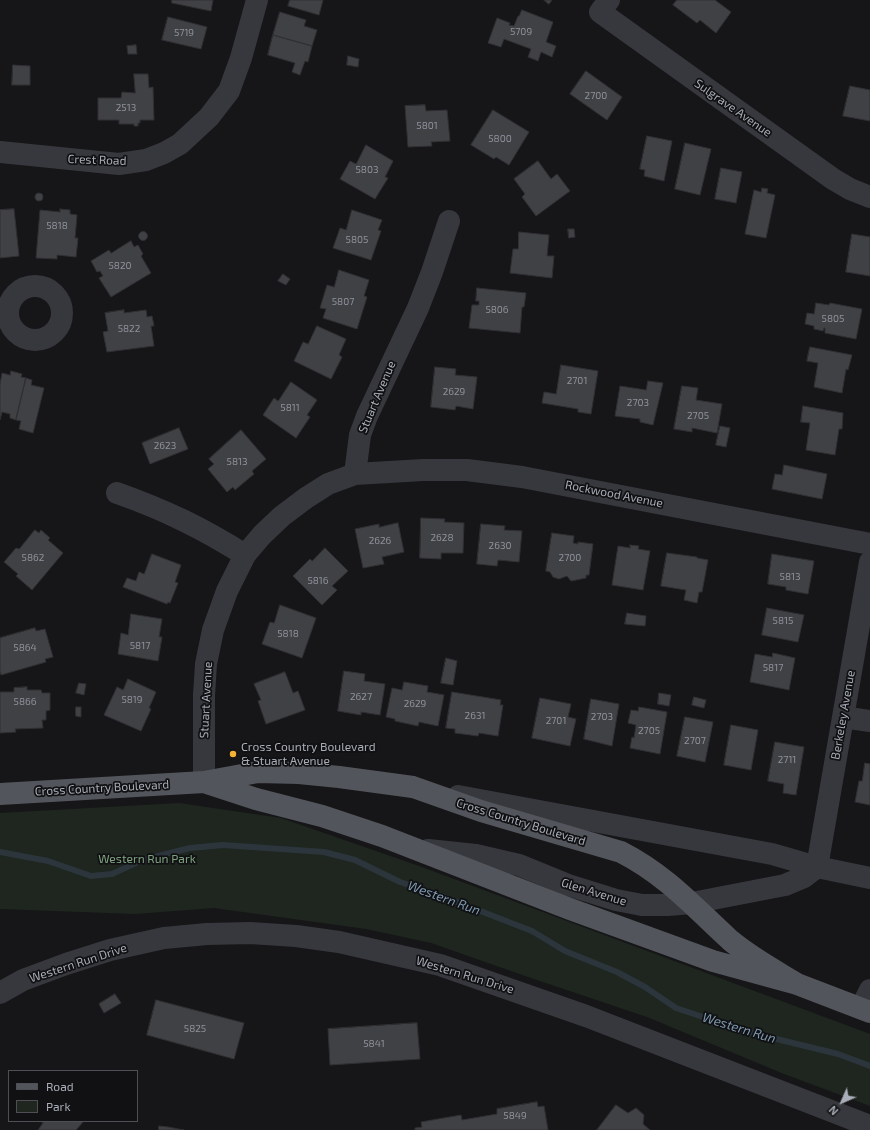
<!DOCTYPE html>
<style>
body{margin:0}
#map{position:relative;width:870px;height:1130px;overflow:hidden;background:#161618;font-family:"Exo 2",sans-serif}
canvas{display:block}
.legend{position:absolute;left:8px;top:1070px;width:130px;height:52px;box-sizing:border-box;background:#111113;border:1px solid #4d4f55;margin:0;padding:5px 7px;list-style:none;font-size:12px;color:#a8adb8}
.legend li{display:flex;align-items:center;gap:8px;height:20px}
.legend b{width:20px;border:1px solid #4d4f55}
.north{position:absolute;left:822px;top:1082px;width:40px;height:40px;-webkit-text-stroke:3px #111113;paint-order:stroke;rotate:225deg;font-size:11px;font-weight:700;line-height:16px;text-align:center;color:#a8adb8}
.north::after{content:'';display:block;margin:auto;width:14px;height:18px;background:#a8adb8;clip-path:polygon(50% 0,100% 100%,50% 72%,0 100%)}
</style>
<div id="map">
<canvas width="870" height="1130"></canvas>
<ul class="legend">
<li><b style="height:5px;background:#53555c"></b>Road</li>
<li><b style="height:11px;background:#1e261f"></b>Park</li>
</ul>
<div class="north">N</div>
</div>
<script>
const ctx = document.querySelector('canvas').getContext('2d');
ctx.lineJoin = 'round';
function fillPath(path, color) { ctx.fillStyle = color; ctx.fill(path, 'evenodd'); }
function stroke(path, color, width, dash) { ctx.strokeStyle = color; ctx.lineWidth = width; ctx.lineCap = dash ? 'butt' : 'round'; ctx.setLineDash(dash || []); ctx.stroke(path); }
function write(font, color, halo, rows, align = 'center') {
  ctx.font = font + ' "Exo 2",sans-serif'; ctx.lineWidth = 3.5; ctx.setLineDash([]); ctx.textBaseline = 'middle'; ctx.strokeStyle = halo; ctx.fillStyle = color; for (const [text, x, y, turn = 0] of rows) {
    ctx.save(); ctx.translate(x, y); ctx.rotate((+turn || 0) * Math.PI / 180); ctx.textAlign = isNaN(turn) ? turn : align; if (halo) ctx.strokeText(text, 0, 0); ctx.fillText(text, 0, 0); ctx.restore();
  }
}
fillPath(new Path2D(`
 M179 803 281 818 422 867 870 1034V1106L784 1074 647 1017 528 977 431 943 366 929 214 908 135 914 0 909V813Z`), '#1e261f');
stroke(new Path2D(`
 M0 852 48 861 91 876 112 874 138 862 162 855 190 848 223 845 324 852 355 860 400 882 439 895 532 931 565 951 617 972 645 987 676 1008 748 1032 838 1054 870 1066`), '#2c353c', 6);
const building = new Path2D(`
 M172 0H213L211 11 172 3Z
 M290 0H323L319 15 288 6Z
 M544 0H552L549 4Z
 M677 0H715L731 12 716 33 700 20 697 23 673 5Z
 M522 10 553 22 546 42 556 46 552 57 541 52 538 61 528 57 531 49 504 39 501 47 488 43 497 18 510 23 509 25 514 26 518 16H519Z
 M280 12 306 20 304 26 317 30 312 46 273 35Z
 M168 17 207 27 201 49 162 40Z
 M273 35 312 46 308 62 305 61 300 75 292 72 295 63 268 55Z
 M136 45 137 54H128L127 46Z
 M348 56 359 59 358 67 347 65Z
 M13 65 30 66V85H12Z
 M586 71 622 97 607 120 570 94Z
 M134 74H148L149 88 153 87 154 120H140V123H138V126H134V124H119V120H98V98H121L122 92 135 93Z
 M850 86 870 90V121L843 116Z
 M425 105 426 111 447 110 450 141 431 142 432 146 408 147 405 106Z
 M493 110 529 132 509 165 496 157 494 159 471 145Z
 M647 136 672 141 664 181 644 176 645 170 640 169Z
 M685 143 711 149 700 195 675 189Z
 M366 145 393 161 385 177 388 178 375 199 340 179 350 161 356 164Z
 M538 161 551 179 557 174 570 191 536 216 522 197 525 194 514 179Z
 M721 168 742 172 736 203 715 199Z
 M762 188 768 189 767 193 775 195 766 238 745 234 754 190 761 192Z
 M35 197a4 4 0 1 1 8 0a4 4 0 1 1-8 0Z
 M14 209 19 256 0 258V210Z
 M60 209 70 210V214L77 215 75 238H78L76 257 57 255V259L36 258 40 210 60 212Z
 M352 210 382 220 378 230 381 231 371 260 333 248 340 228 346 230Z
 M568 229H574L575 237 569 238Z
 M138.5 236a4.5 4.5 0 1 1 9 0a4.5 4.5 0 1 1-9 0Z
 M519 232 549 235 547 256H554L552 278 510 273 513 249H518Z
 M852 234 870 237V276L846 272Z
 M131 241 134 247 138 245 143 254 141 256 151 273 111 297 99 278 103 276 100 271 97 272 91 261 109 250 111 253Z
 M339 270 369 280 364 296 367 297 357 329 323 318 326 309 320 308 327 285 334 287Z
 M283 274 290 279 286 285 278 281Z
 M477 288 526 293 524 307H522L520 333 469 328 472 305H479V301H476Z
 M816 303 829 305 830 303 862 309 856 339 825 333V328H824L823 331 814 329V326L805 324 807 313 814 314Z
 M124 310V313L146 310 147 317 152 316 154 326H151L154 346 107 352 103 332 108 331 105 313Z
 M317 326 346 339 339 355 342 357 331 379 294 361 303 342 308 344Z
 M810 347 852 355 848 370 846 369 842 393 814 387 818 363 807 361Z
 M561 365 598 371 591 414 578 412V409L542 403 544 392 556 394Z
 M435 367 456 369 455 375 477 377 473 409 456 406 455 410 431 407Z
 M11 371 22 374 21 377 26 378 16 420 10 418V414L2 412 0 420V384L2 373 10 375Z
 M26 378 32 380 31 385 44 388 33 433 19 429 21 421 16 420Z
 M648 381 663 383 653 425 640 422V419L615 416 620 386 646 390Z
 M291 382 317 400 307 415 310 417 296 438 263 415 274 398 278 401Z
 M682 386 698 388 696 400 722 404 717 433 692 428V432L674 429Z
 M803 406 843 413 842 429H839L835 455 806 450 810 423 801 422Z
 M720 426 730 428 726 447 716 445Z
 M179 428 188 449 150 464 142 443Z
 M241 430 266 459 252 471 254 474 235 490 233 487 227 492 208 469 214 464 209 459Z
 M784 465 827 474 822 499 772 489 775 474 782 475Z
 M421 518 445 519 444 522 464 523 463 553H441V559L420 558Z
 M398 523 404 552 382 557 384 564 363 568 355 529 379 524V527Z
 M481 524 505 526 504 530 522 531 519 562 498 560 497 566 477 564Z
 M35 530 39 533 41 530 50 538 48 540 63 553 32 590 16 576 18 574 4 562 16 548 19 549Z
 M552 533 574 536 573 543 578 544V542L593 544 589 575H586V578L571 581 567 576 559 579 553 577 550 572 546 571Z
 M630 545 639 546 638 549 650 551 643 590 612 585 618 546 630 548Z
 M325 548 348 571 332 586 337 590 322 605 293 576 310 559 312 561Z
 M667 553 697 557V558L708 560 702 592H699L697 603 684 600 686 590 661 586Z
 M152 554 181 565 175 582 178 583 170 603 168 602 167 604 123 587 127 578 136 581 139 572 144 574Z
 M772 554 814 561 808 594 786 590V587L768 584Z
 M280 605 316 618 302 658 262 644 270 622 274 623Z
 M767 608 804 615 798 642 762 635Z
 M627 613 646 616 645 626 625 624Z
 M131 614 162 619 159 637H162L158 661 118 654 121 633 128 635Z
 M35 628 36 631 45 629 53 657 45 659 46 662 1 675 0 671V638Z
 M773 653 795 658 789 690 750 682 755 654 772 657Z
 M446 658 457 661 453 685 441 683Z
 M344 671 365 674 364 681 385 684 380 715 361 712V715L338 711Z
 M285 672 293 693 298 691 305 710 266 724 258 701 261 700 254 684Z
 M128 679 156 692 149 708 151 709 141 731 104 715 117 687 123 690Z
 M404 682 428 686 427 692 444 695 438 726 419 722 418 726 395 721V719L386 717 392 688 402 690Z
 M79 683 86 684 84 695 76 693Z
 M27 687V690H41L42 693H50V710L46 711V720H42L43 728 15 729 16 732 0 733V692H14V688Z
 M452 692 501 700 500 705H503L498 736 479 733 478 736 455 733V729L446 728Z
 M659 693 671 695 669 706 658 704Z
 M694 697 706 700 704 708 692 705Z
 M540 698 571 704 568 717 576 719 570 746 532 738Z
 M591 699 619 704 612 746 584 739Z
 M76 707H81V717L76 716Z
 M639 707 667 712 660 754 630 748 632 737 634 738 636 725 628 723 631 710 638 711Z
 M685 717 713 722 705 762 677 756Z
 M731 725 758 730 751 770 724 765Z
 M775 742 804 747 796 795 783 793 784 784 768 781Z
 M865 763 870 764V805L855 802 859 781H862Z
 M115 994 121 1003 104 1013 99 1004Z
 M156 1000 244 1023 234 1059 147 1035Z
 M417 1023 420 1059 330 1065 328 1029Z
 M537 1102 538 1107 544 1106 548 1130H415V1128L422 1127 421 1122 461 1115 462 1120 497 1114V1109Z
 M616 1105 628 1113 636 1108 644 1115 643 1124 650 1130H597Z
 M40 1121H84L76 1130H38L43 1123Z
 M159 1126 168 1127 184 1130H159Z`);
fillPath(building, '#404145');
stroke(building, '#303034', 1);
stroke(new Path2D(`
 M609 0 600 12 833 179 850 189 870 197
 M0 152 119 164 146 160 164 153 180 144 209 117 229 91 241 58 257 0
 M8 313a27 27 0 1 1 54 0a27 27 0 1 1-54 0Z
 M355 474 360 435 367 416 418 308 432 272 449 221
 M117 493C165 510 202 528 245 555
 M843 717 870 721
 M204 782V695L206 664 213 630 227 591 245 555 262 535 282 516 306 498 328 484 355 474 423 470H467L522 477 870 544
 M458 796 772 854 817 867 870 878
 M428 850 476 855 519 865 568 885 616 900 642 905H668L692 903 785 885 804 877 817 867
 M817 867 870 562
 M0 993 23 980 66 964 110 950 164 938 207 934 250 933 296 936 339 942 440 965 586 1016 870 1126
 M861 1008 870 990`), '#37383d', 22);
stroke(new Path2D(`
 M207 783 256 799 322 816 382 836 570 909 713 961 797 984 870 1012
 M0 794 204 782 258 772 299 773 339 777 413 787 481 811 621 852C666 875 694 907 730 940 750 957 774 970 797 984`), '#53555c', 22);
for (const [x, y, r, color] of [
 [233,754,4,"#f2b134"]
]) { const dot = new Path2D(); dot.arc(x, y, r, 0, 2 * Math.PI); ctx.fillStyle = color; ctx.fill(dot); stroke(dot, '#111113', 1.5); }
write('10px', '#8e929b', null, [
 ["5709",521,32],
 ["5719",184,33],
 ["2700",596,96],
 ["2513",126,108],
 ["5801",427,126],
 ["5800",500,139],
 ["5803",367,170],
 ["5818",57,226],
 ["5805",357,240],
 ["5820",120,266],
 ["5807",343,302],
 ["5806",497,310],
 ["5805",833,319],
 ["5822",129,329],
 ["2701",577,381],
 ["2629",454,392],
 ["2703",638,403],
 ["5811",290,408],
 ["2705",698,416],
 ["2623",165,446],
 ["5813",237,462],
 ["2628",442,538],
 ["2626",380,541],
 ["2630",500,546],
 ["5862",33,558],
 ["2700",570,558],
 ["5813",790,577],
 ["5816",318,581],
 ["5815",783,621],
 ["5818",288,634],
 ["5817",140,646],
 ["5864",25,648],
 ["5817",773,668],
 ["2627",361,697],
 ["5819",132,700],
 ["5866",25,702],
 ["2629",415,704],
 ["2631",475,716],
 ["2703",602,717],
 ["2701",556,721],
 ["2705",649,731],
 ["2707",695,741],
 ["2711",787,760],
 ["5825",195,1029],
 ["5841",374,1044],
 ["5849",515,1116]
]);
write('12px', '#a8adb8', '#111113', [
 ["Sulgrave Avenue",733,108,35],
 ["Crest Road",97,160,2],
 ["Stuart Avenue",377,397,-67],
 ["Rockwood Avenue",614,494,11],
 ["Stuart Avenue",206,700,-87],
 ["Berkeley Avenue",843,715,-80],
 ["Cross Country Boulevard",102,788,-3],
 ["Cross Country Boulevard",521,822,17],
 ["Glen Avenue",594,892,17],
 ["Western Run Drive",78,963,-18],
 ["Western Run Drive",465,975,17]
]);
write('12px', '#a8adb8', '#111113', [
 ["Cross Country Boulevard",241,747],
 ["& Stuart Avenue",241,761]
], 'left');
write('12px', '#7fa381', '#111113', [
 ["Western Run Park",147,859]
]);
write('italic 13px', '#7f9bb3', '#111113', [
 ["Western Run",444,898,20],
 ["Western Run",739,1028,17]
]);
</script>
